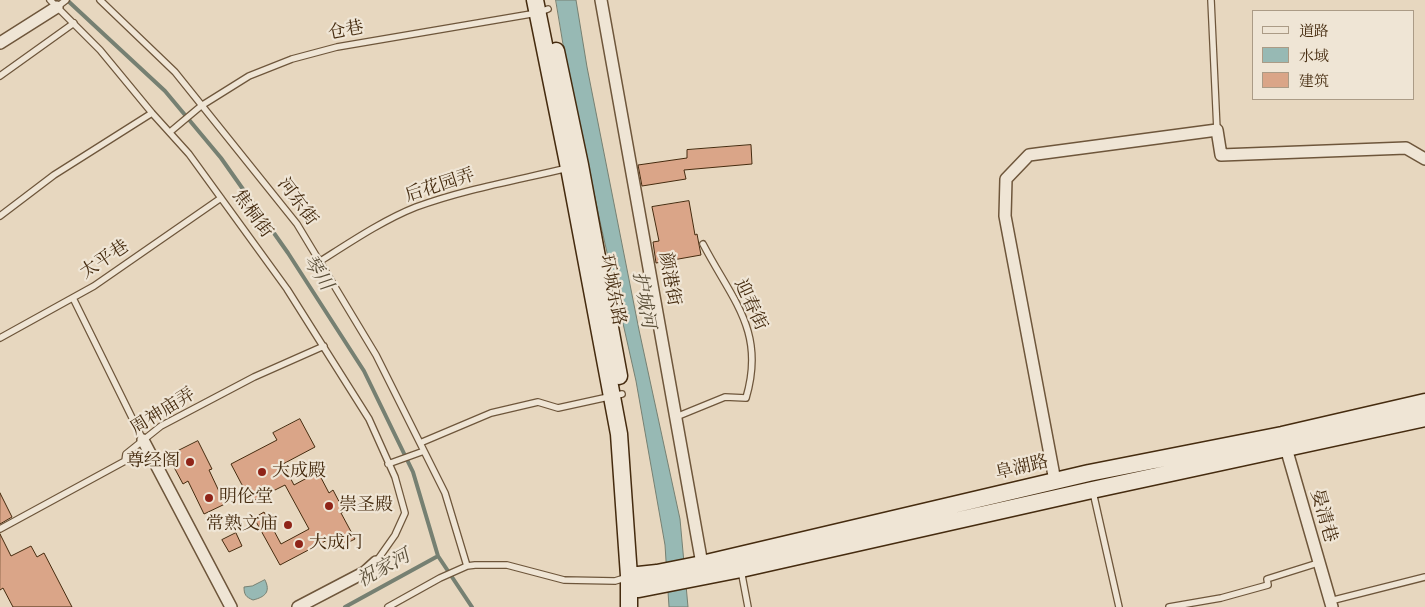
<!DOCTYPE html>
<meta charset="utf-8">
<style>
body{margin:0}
#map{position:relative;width:1425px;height:607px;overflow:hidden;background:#e7d7bf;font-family:"IM FELL Great Primer","Noto Serif SC",serif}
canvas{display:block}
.legend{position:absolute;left:1252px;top:10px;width:162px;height:90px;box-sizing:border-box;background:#efe5d5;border:1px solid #ab9b86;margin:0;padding:6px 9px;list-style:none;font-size:15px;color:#452b0f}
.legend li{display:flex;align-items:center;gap:10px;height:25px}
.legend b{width:25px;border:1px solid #ab9b86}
</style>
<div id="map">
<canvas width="1425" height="607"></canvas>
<ul class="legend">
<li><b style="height:6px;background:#efe5d5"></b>道路</li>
<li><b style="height:14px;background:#97b9b4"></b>水域</li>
<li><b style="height:14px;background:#daa588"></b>建筑</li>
</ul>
</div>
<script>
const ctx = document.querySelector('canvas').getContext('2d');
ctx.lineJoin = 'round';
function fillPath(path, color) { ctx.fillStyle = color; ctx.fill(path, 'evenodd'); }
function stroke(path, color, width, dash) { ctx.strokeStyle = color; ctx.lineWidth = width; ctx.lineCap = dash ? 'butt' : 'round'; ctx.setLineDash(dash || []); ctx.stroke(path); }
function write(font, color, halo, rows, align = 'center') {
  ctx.font = font + ' "IM FELL Great Primer","Noto Serif SC",serif'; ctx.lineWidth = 4.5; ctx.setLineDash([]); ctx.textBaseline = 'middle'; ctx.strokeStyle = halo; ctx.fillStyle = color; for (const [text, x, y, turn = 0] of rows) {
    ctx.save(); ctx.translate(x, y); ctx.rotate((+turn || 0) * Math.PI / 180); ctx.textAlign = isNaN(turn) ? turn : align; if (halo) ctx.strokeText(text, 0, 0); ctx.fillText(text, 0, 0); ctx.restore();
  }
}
const water = new Path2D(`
 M556 0H576L587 67 639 330 680 519 688 607H669L665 545 636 381 599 217 565 56Z
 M265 580C271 592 265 597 253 600 246 597 244 595 244 587L252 586Z`);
fillPath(water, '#97b9b4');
stroke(water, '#768072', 1);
stroke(new Path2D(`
 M67 0 165 91 221 158 288 253 364 371 413 472 438 556 472 607
 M345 607 438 556`), '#768072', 4);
const building = new Path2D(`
 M751 145 752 164 684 170 686 179 642 186 638 165 687 158V150Z
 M689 201 695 235 697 234 701 255 656 263 653 242 659 241 652 207Z
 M300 419 315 447 283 464 294 485 318 472 329 493 333 490 344 511 341 513 355 539 339 547 333 537 280 565 254 518 264 512 281 544 309 529 285 485 251 502 231 464 277 440 273 433Z
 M198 441 212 469 209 470 225 504 204 514 188 481 183 484 168 456Z
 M0 493 12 517 0 524Z
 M236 533 242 546 229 552 222 540Z
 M0 534 11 556 31 546 37 557 44 553 72 607H13L3 588 0 590Z`);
fillPath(building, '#daa588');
stroke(building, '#452b0f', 1);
const lane = new Path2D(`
 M50 0 100 50 152 113 189 154 287 289 369 419 395 477 405 513 395 535 376 562
 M100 0 175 72 297 224 376 355 445 493 467 566
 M1211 0 1217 130
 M57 7 66 0
 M0 76 74 23
 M170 132 201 106 249 76 292 59 337 47 537 13 548 9
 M0 216 54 175 152 113
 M319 262C349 243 383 220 416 207 465 189 518 180 568 168
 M73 298 143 440
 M0 338 94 286 221 198
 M676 417 725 397 746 398C766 331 732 300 703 244
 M420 443 491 413 538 402 558 408 622 394
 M388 464 424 451
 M1093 492 1119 607
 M0 529 125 461 126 454 161 426 254 377 324 346
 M741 570 748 607
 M1330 601 1425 577
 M388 607 440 578 467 566 475 565H507L564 580 615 581 628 577
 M1169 607 1221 598 1268 585 1267 579 1318 563`);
const street = new Path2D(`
 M601 0 702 564
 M0 43 57 7
 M143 440 231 607
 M1284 441 1332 607
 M1055 481 1005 216 1006 179 1029 155 1217 130 1221 155 1406 148 1425 159
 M298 607 365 572 376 562`);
const secondary = new Path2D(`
 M535 0 569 168 619 434 629 576V607
 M556 51 580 165 619 376
 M629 576 657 573 702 564 1089 473 1282 435 1425 402
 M629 589H639L741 569 1092 490 1425 418`);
stroke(lane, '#6e563b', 8);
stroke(street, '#6e563b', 14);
stroke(secondary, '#452b0f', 19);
stroke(lane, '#efe5d5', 5.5);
stroke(street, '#efe5d5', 11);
stroke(secondary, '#efe5d5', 16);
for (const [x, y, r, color] of [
 [190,462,5,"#8f2418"],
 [262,472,5,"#8f2418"],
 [209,498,5,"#8f2418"],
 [329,506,5,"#8f2418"],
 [288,525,5,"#8f2418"],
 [299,544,5,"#8f2418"]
]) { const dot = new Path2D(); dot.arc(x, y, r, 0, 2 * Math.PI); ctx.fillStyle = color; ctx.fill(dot); stroke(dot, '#efe5d5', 2); }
write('18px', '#452b0f', '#efe5d5', [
 ["仓巷",346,31,-11],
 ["后花园弄",440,186,-18],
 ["河东街",297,202,53],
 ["焦桐街",252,214,54],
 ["太平巷",105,260,-34],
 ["颜港街",669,279,80],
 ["环城东路",612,290,79],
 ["迎春街",750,305,65],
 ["周神庙弄",163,412,-32],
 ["阜湖路",1022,468,-13],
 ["晏清巷",1323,516,74]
]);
write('18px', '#452b0f', '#efe5d5', [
 ["尊经阁",180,462,"right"],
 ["大成殿",272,472],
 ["明伦堂",219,498],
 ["崇圣殿",339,506],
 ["常熟文庙",278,525,"right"],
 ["大成门",309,544]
], 'left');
write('italic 19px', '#5a4e38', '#efe5d5', [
 ["琴川",317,273,57],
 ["护城河",643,300,80],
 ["祝家河",384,569,-29]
]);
</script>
